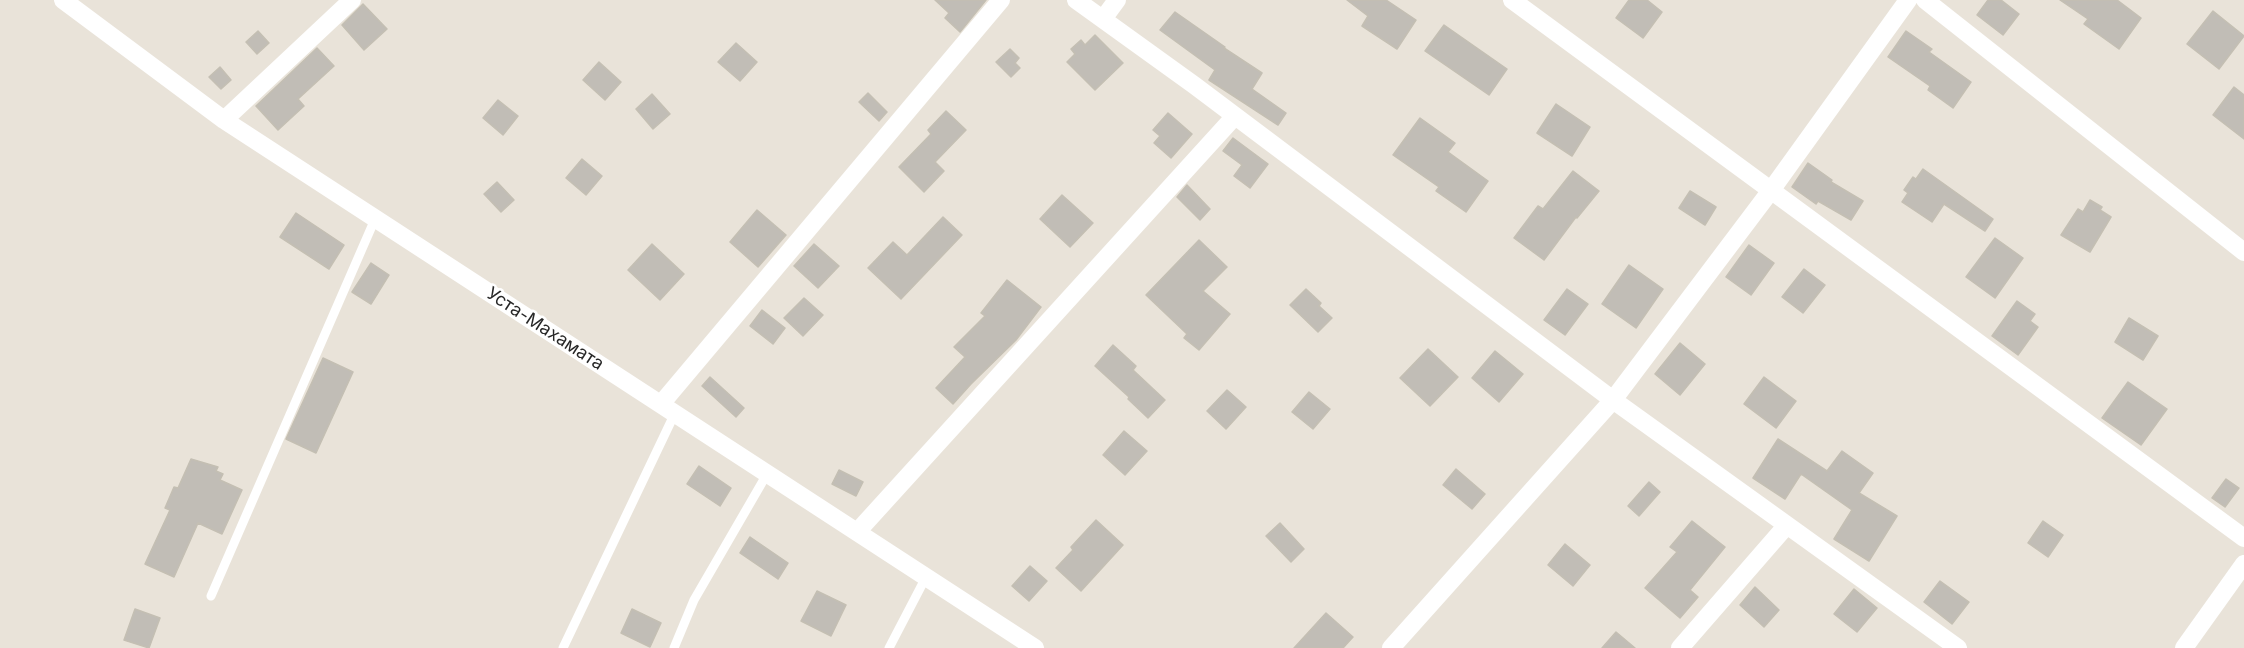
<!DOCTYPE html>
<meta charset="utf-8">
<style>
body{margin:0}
canvas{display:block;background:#e9e3d9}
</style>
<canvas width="2244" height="648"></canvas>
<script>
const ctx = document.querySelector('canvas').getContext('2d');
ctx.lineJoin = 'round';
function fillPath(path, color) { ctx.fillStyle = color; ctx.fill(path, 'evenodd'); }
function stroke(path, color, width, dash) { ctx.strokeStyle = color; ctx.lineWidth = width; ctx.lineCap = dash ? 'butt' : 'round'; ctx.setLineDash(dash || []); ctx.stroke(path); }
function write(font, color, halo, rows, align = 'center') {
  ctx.font = font + ' Inter,sans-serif'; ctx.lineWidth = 5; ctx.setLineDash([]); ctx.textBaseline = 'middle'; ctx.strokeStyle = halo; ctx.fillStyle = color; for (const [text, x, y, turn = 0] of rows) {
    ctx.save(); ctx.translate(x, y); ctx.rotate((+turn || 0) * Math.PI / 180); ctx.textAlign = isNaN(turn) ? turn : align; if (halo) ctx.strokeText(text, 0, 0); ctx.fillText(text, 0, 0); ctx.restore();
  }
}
const building = new Path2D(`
 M935 0H986L960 32 945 18 949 13Z
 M1347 0H1386L1416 20 1397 49 1362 26 1368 16Z
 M1629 0H1647L1662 12 1643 38 1616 18Z
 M1988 0H2001L2019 14 2003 35 1977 15Z
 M2060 0H2117L2141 18 2119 49 2084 24 2088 19Z
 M363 4 387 29 364 50 342 25Z
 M2213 11 2244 36 2219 69 2187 44Z
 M1175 12 1225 47 1224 48 1262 73 1252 89 1286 113 1278 125 1209 80 1215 70 1160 30Z
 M1444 25 1507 69 1489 95 1425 51Z
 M258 31 269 43 257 54 246 42Z
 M1906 31 1932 49 1929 52 1971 82 1953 108 1928 90 1930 86 1888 57Z
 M1095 35 1123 63 1095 90 1067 62 1075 54 1071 49 1081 40 1085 45Z
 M736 43 757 62 740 81 718 62Z
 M317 48 334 66 298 99 304 106 278 130 256 106Z
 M1010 49 1019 58 1015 63 1020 68 1011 77 996 62Z
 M599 62 621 82 605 100 583 80Z
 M220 67 231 80 221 89 209 77Z
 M2234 87 2244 95V139L2213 115Z
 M868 93 887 112 879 121 859 102Z
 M652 94 670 114 653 129 636 109Z
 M498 100 518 116 503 135 483 118Z
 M1556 104 1590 127 1572 156 1537 133Z
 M946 111 966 130 935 162 944 171 924 192 899 167 931 134 928 130Z
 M1168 113 1192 134 1171 158 1154 143 1160 136 1153 130Z
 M1420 118 1455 143 1448 152 1488 181 1466 212 1436 191 1439 187 1393 155Z
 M1233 138 1268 164 1250 188 1234 176 1242 165 1223 151Z
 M582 159 602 176 586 195 566 178Z
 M1808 163 1832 180 1831 182 1863 201 1851 220 1818 201 1816 204 1792 187Z
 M1923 169 1993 219 1985 231 1944 204 1932 222 1902 202 1908 193 1904 190 1913 177 1916 179Z
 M1573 171 1599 191 1577 218 1576 217 1544 260 1514 238 1538 206 1543 209Z
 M497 182 514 200 501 212 484 194Z
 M1187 185 1210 209 1200 220 1177 197Z
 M1690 191 1716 207 1705 225 1679 208Z
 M1062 195 1093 223 1070 247 1040 219Z
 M2090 200 2102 207 2100 210 2111 217 2090 252 2061 235 2078 209 2083 212Z
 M757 210 786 235 758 267 730 242Z
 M296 213 344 245 329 269 280 237Z
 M943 217 962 235 901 299 868 268 893 242 907 255Z
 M1995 238 2023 258 1995 298 1966 277Z
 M1199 240 1227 267 1203 291 1230 314 1199 350 1184 338 1187 334 1146 295Z
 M652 244 684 274 660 300 628 270Z
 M814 244 839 266 818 288 794 266Z
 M1749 245 1774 263 1751 295 1726 277Z
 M371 263 389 275 371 304 352 292Z
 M1629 265 1663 289 1636 328 1602 304Z
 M1804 269 1825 285 1803 313 1782 297Z
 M1007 280 1041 307 1016 340 971 384 953 404 936 388 965 357 954 347 985 316 981 313Z
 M1306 289 1321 303 1319 306 1332 318 1318 332 1290 305Z
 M1567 289 1588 304 1565 335 1544 320Z
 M804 298 823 315 803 336 784 318Z
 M2017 301 2035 314 2030 321 2038 327 2018 355 1992 336Z
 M762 310 785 328 773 344 750 326Z
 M2129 318 2158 336 2143 360 2115 342Z
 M1680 343 1705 364 1680 395 1655 374Z
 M1113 345 1136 366 1133 370 1165 400 1148 418 1128 399 1129 397 1095 366Z
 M1428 349 1458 377 1430 406 1400 378Z
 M1495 351 1523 374 1499 402 1472 378Z
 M323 358 353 372 316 453 286 439Z
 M710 377 744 408 736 417 702 386Z
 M1764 377 1796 401 1776 428 1744 404Z
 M2128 382 2167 409 2141 445 2102 418Z
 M1227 390 1246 407 1226 429 1207 411Z
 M1309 392 1330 409 1313 429 1292 412Z
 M1124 431 1147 451 1125 475 1103 455Z
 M1778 439 1827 471 1842 451 1873 473 1859 493 1897 516 1869 561 1834 539 1852 510 1801 474 1785 499 1753 478Z
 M191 459 218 467 216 471 223 474 220 480 242 490 222 534 198 523 174 577 145 564 170 510 165 508 174 487 178 488Z
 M699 466 731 488 720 506 687 484Z
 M1456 469 1485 494 1472 509 1443 485Z
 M839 470 863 482 856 496 832 484Z
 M2226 479 2239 488 2225 507 2212 498Z
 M1649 482 1660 492 1639 516 1628 506Z
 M1096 520 1123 545 1081 591 1056 568 1073 550 1071 547Z
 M1692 521 1725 547 1690 590 1698 597 1680 618 1645 588 1677 552 1670 547Z
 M2043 521 2063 535 2048 557 2028 543Z
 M1280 523 1304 549 1291 562 1266 536Z
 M750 537 788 563 778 579 740 553Z
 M1565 544 1590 565 1573 586 1548 565Z
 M1030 566 1047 581 1029 601 1012 586Z
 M1940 581 1969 602 1952 624 1924 602Z
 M1755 587 1779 610 1764 627 1740 605Z
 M1854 589 1877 608 1857 632 1834 614Z
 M817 591 846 605 831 636 801 621Z
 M135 609 160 618 149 648 124 640Z
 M632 609 661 623 650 647 621 633Z
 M1326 613 1353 637 1343 648H1294Z
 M1616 632 1635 648H1602Z`);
fillPath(building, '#c1bdb6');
stroke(building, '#c4bfb3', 1.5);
stroke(new Path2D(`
 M211 596 375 219
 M563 648 675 413
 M674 648 694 600 767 474
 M889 648 926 577`), '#fff', 9);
stroke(new Path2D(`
 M63 0 224 120 1035 648
 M1076 0 1194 85 1613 400 1958 648
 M1512 0 2244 538
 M1925 0 2244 252
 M1103 19 1117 0
 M224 120 352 0
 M661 404 1001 0
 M857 532 1235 116
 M1391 648 1613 400 1772 189 1908 0
 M1680 648 1787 525
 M2184 648 2244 564`), '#fff', 18);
write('18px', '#272727', '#fff', [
 ["Уста-Махамата",545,329,33]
]);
</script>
